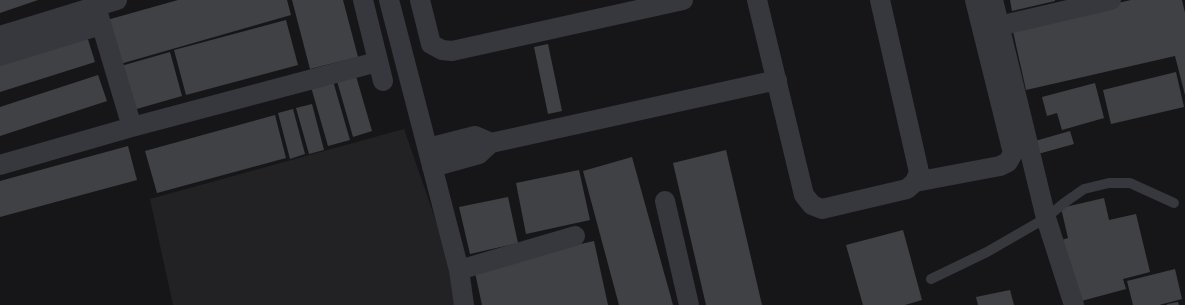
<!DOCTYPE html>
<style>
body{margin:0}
canvas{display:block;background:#161618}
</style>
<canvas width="1185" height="305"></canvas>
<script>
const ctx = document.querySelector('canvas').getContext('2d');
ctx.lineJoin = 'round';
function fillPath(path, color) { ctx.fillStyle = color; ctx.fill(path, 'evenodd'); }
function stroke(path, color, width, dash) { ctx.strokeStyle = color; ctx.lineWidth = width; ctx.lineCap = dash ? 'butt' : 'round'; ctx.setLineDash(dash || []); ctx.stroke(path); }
fillPath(new Path2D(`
 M404 129 453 270 458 305H173L150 199Z`), '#222225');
fillPath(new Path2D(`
 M0 0H38L0 13Z
 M178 0H287L291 15 120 64 107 20Z
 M292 0H343L358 57 310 69Z
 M1010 0H1055V1L1012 11Z
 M1131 0H1182L1185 13V95L1175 56 1026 90 1012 27Z
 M286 20 298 65 186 95 174 50Z
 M86 33 95 62 0 92V60Z
 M548 44 562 111 548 114 534 47Z
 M170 52 182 96 133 110 121 66Z
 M1176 72 1184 107 1111 124 1103 90Z
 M98 75 107 101 0 136V107Z
 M356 76 372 131 353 137 337 81Z
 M333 81 350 140 328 146 311 87Z
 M1095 83 1104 118 1062 130 1057 113 1047 116 1042 97Z
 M312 104 324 150 309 154 296 108Z
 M293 109 305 154 290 159 278 113Z
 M275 115 286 158 157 193 145 151Z
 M1070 131 1074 144 1038 154 1035 141Z
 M128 146 137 180 0 217V181Z
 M726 150 762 305H706L673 163Z
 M632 157 673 305H619L583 171Z
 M579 170 590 220 526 234 516 183Z
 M508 197 518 243 470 254 459 207Z
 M1104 198 1109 220 1136 214 1150 272 1123 279 1126 289 1074 303 1058 241 1068 238 1061 208Z
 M903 230 922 300 905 305H863L846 245Z
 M594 241 608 305H482L474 268Z
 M1175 269 1182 299 1159 305H1133L1127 281Z
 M1010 290 1014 305H978L976 297Z
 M1178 302 1179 305H1167V304Z`), '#404145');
stroke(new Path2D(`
 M931 279 987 252 1046 218 1064 203 1084 189 1109 183H1130L1174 203`), '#37383d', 10);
stroke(new Path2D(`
 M94 0 132 127
 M363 0 383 81
 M389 0 459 270 464 305
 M420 0 431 44 442 50 452 51 683 0
 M757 0 804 195 812 205 822 209 907 189 915 182 919 172 880 0
 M993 0 1046 218 1074 305
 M999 26 1111 0
 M0 36 117 0
 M0 56 101 25
 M428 148 475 136 491 143
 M0 165 132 127 377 62
 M432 167 479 154 491 143 777 80
 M915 182 1000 166 1008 162 1013 153 975 0
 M665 201 689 305
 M459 270 575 236`), '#37383d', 20);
</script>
